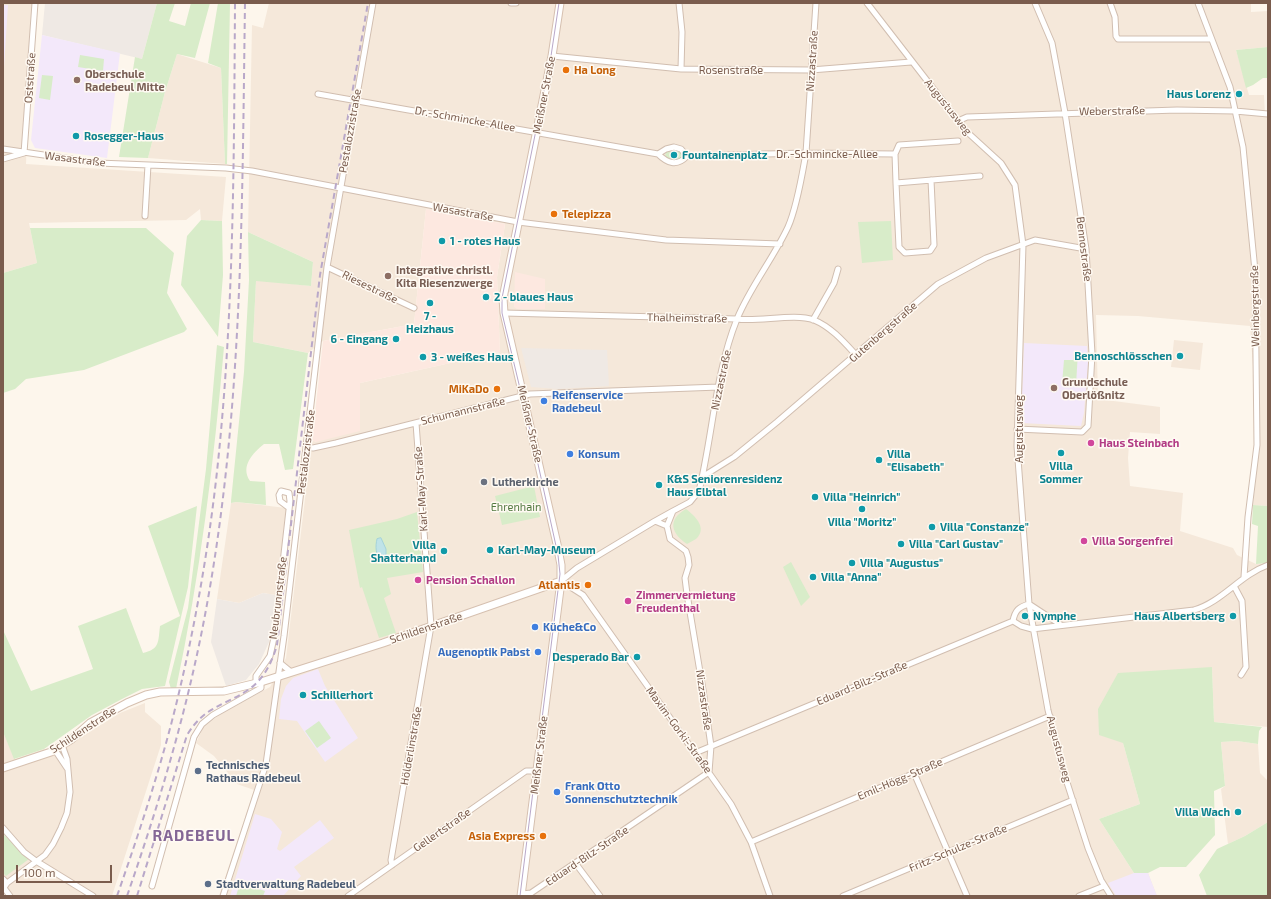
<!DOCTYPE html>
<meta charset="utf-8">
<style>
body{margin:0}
#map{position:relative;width:1271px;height:899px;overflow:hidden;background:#fdf6ec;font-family:"Exo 2",sans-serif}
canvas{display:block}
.frame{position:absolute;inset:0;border:4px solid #7a5c4d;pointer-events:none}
.scale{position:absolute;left:16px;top:865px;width:96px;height:18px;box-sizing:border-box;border:2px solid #7a5c4d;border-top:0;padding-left:5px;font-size:12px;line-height:14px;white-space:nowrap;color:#7a5c4d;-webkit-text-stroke:3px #fffaf3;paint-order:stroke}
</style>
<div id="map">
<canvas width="1271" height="899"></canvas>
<div class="frame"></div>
<div class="scale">100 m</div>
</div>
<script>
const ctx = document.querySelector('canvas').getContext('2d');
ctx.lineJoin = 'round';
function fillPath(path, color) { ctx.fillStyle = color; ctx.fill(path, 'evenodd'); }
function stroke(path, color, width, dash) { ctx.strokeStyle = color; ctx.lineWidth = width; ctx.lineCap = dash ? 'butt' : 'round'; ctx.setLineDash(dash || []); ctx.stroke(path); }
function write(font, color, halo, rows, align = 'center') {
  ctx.font = font + ' "Exo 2",sans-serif'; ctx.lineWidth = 3; ctx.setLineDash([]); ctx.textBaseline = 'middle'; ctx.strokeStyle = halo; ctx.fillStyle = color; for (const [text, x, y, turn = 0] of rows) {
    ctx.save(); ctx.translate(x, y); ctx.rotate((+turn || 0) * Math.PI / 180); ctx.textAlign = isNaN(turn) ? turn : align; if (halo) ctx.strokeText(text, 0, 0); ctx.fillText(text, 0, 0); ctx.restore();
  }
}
fillPath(new Path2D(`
 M3 3H32L26 164 226 177 222 221 201 220 200 209 186 220 29 223 37 263 3 273Z
 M269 3H1251V12L1268 11V47L1236 50 1249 95H1264L1265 116H1268V506L1253 505 1259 450 1250 326 1138 316 1096 315 1098 399 1160 407V434L1130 432 1128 458 1130 486 1183 493 1180 531 1233 548 1237 555 1256 564 1268 563V727L1214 722 1212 667 1123 743 1140 804 1099 819 1134 873H1148L1157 896H219L254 790 237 784 214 756 196 743 204 726 224 712 270 687 286 658 312 440 316 442 360 383 500 352 497 277 505 224 426 209 414 324 323 341 308 353 253 342 256 280 311 286 313 262 248 232 252 25 263 28Z
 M177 54 221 68 225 164 148 158 165 92Z
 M1174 340 1203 343 1200 370 1171 367Z
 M236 502 286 508 276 595 263 593 239 603 217 599 231 503Z
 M145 703V712L161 726V745L112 896H3V732L15 759 44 749 51 756 120 713Z
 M1237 741 1258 744 1260 773 1268 781V822L1245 836 1228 844 1221 789 1225 786 1221 742Z`), '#f5e8da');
fillPath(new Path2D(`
 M426 209 505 224 497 277 500 352 360 383V431L316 442 312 440 323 341 414 324Z
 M515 272 545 279V309H517L514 307Z`), '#fde8e0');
fillPath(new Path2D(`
 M45 3H157L142 59 42 35Z
 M521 348 607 350 609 386 558 389 531 387Z
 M263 593 276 595 269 642 259 664 246 680 226 686 211 642 217 599 239 603Z`), '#efe9e4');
fillPath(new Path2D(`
 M3 5H8L4 67H3Z
 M42 35 120 53 107 158 35 148 31 140Z
 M1024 343 1087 346 1088 363 1084 413 1081 426 1021 423Z
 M318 669 325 686 358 738 325 762 297 721 279 719 281 699 286 686 293 678Z
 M255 814 271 819 282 832 277 849 280 851 320 820 334 838 294 867 301 876 283 896H230Z
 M1134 873H1148L1157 896H1116L1108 883Z`), '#f3e8fa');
fillPath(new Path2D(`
 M157 3H175L169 21 185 26 191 3H210L195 58 177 54 165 92 148 158 119 157 135 57 142 59Z
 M218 3H230L227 164H225L221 68 208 63Z
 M1268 47V78H1263L1253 85 1246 88 1236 50Z
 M80 55 104 59 103 71 78 67Z
 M42 75 53 76 50 100 39 98Z
 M674 150 683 154V157L674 160 665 157 666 152Z
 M201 220 222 221 223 275 218 337 181 285 187 236Z
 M891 221 893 260 862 263 858 222Z
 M30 228H146L174 253 167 293 187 329 184 332 84 370 26 379 15 389 3 393V273L37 263Z
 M248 232 313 262 311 286 256 281 253 342 308 353 293 469 285 470 279 444H264C253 453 240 466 250 481L265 482 266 505 236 502 231 503V501L244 372 249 280Z
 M217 345 224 347C214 462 200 576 176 689H171L169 682 188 608 206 469Z
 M1074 352H1078L1076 385 1062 384 1064 360H1073Z
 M534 486 540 517 502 525 495 496Z
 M1253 505 1268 506V563L1256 564 1258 526 1252 524Z
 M197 506 188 587 165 686 142 689 122 699 92 715 44 749 14 759 3 732V630L31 691 93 669 78 626 126 608 143 653C160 649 158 642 160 626L180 616 148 526Z
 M686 509C695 516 708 528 696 539 693 541 690 542 687 544 671 533 667 520 686 509Z
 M417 512 423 572 387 578 391 594 384 598 396 633 379 638 362 587 360 588 349 530 397 519Z
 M791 562 810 597 801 606 783 567Z
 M1212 667 1214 722 1262 727 1259 731 1258 744 1237 741 1221 742 1225 786 1214 791 1215 835 1186 867H1160L1148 873H1134L1099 819 1140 804 1123 743 1099 735 1098 709 1118 673Z
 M319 721 331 738 317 748 305 731Z
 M1268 822V896H1207L1199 875 1217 849 1245 836Z
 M3 834 29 859 6 876 3 873Z
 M240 883 265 891 263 896H236Z`), '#d8ecc9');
const water = new Path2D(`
 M381 538 386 549V560H380C376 554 375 547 377 539Z`);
fillPath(water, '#bfe3e8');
stroke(water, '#a5d3da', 1);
const street = new Path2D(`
 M511 3H516
 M679 3 682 32 681 69
 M867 3 966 131 1001 163 1015 185 1023 245 1017 446 1029 604 1048 710 1063 770 1088 848 1101 880 1111 896
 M1110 3 1115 17 1116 36 1118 39H1211
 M1198 3 1230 87 1243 147 1255 271 1257 445 1248 517 1244 577
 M552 56 681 69 811 70 911 62
 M318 94 658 154
 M958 121 967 117 1177 110 1235 111 1268 114
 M958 141 899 145 895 154 896 183 980 176
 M674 147 681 149 687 156C677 167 667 163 658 154L666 149Z
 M3 149 98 163 226 168 252 171 518 222 666 240 780 244
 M687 156 806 153 895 154
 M3 159 24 153 35 3
 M896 183 899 247 905 253 930 251 934 245 931 180
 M145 216 148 165
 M327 267 414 308
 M504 313 737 319C759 322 795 313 814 320 831 327 844 342 856 355
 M813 320 834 283 838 269
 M1017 429 1082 432 1088 426 1092 354 1086 249 1065 113 1052 43 1035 3
 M306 447 313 448 336 443 530 394 719 387
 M702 477 734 457 777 422 938 284 986 258 1035 240 1086 249
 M655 521 673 511
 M667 526 655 521 577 568 561 581 583 595 731 804 751 842 770 896
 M1234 586 1242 601 1246 667 1241 675
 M1029 604 1061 625
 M1013 621 1021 626 1032 629 1194 610C1222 602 1240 575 1268 565
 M1013 621C1015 610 1019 607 1029 604
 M280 663 291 672
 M256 684V676L270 656 275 633 290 501 289 493 281 491 279 495 280 501 288 507
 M55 750 67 768
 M695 753 1013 621
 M914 773 967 896
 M3 828 24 852 36 861 93 896
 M751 842 1050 716
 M576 864 600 896
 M392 865 391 860 431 626 416 423
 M3 879 7 883
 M152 886 194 737 202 724 213 715 261 688V682
 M4 888 10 896
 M3 889 7 883 45 855 53 844 61 828 67 813 70 792 67 759 62 745
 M522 894 531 893 709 772 711 746 703 690 687 594 685 578 689 565 688 557 686 551 670 539 667 526 673 511 690 502 699 491C713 434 715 374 737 319 750 287 773 259 788 227 797 207 802 175 806 153L816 3
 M223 896 266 764 284 636 327 267 373 3
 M348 896 526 771H537
 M843 896 1073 800
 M1079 896 1104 886`);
const secondary = new Path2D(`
 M3 768 51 752 72 739 90 723 127 703 146 695 160 692 224 691 261 682 383 643 561 581
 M521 896 561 581V565L557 544 504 313 503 298 552 56 560 3`);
stroke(street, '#d1beb0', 7);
stroke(secondary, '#d6c0b0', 9);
stroke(street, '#fff', 5);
stroke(secondary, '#fff', 7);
stroke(new Path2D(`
 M520 896 560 574 558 555 538 464 502 313V298L551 56 559 3`), '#b9a8c9', 1);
stroke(new Path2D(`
 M117 896C139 833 160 770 176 705 198 615 213 522 221 431 234 288 234 146 235 3
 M127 896C159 804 187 711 205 615 243 413 242 208 245 3
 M137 896 187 735C205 706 222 707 248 690 263 680 272 663 277 645L320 275 368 3`), '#b9a8c9', 2, [6, 4]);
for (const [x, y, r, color] of [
 [566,70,4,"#e8710a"],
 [77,80,4,"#8d6e63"],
 [1239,94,4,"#0f9aa8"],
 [76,136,4,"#0f9aa8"],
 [674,155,4,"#0f9aa8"],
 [554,214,4,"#e8710a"],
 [442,241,4,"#0f9aa8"],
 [388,276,4,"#8d6e63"],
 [486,297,4,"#0f9aa8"],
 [430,303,4,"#0f9aa8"],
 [396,339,4,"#0f9aa8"],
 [1180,356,4,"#0f9aa8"],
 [423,357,4,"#0f9aa8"],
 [1054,388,4,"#8d6e63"],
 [497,389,4,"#e8710a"],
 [544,401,4,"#3f7fe0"],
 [1091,443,4,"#d1479c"],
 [1061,453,4,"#0f9aa8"],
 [570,454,4,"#3f7fe0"],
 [879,460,4,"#0f9aa8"],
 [484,482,4,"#6b7280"],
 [659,485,4,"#0f9aa8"],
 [815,497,4,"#0f9aa8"],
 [862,509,4,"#0f9aa8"],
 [932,527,4,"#0f9aa8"],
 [1084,541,4,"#d1479c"],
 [901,544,4,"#0f9aa8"],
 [490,550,4,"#0f9aa8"],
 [444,551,4,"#0f9aa8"],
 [852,563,4,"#0f9aa8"],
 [813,577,4,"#0f9aa8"],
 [418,580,4,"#d1479c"],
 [588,585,4,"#e8710a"],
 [628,601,4,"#d1479c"],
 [1025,616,4,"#0f9aa8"],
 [1233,616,4,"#0f9aa8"],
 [535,627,4,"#3f7fe0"],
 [538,652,4,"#3f7fe0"],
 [637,657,4,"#0f9aa8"],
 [303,695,4,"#0f9aa8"],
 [198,771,4,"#5c6f8a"],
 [557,792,4,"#3f7fe0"],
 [1238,812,4,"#0f9aa8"],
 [543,836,4,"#e8710a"],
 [208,884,4,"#5c6f8a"]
]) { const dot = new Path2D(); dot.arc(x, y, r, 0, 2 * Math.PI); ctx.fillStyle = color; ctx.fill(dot); stroke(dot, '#fffaf3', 1.5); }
write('11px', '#7a5c4d', '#fffaf3', [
 ["Nizzastraße",812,61,-86],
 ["Rosenstraße",731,70],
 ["Oststraße",30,78,-86],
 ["Meißner Straße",544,95,-79],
 ["Augustusweg",948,107,51],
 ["Weberstraße",1112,111,-1],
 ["Dr.-Schmincke-Allee",465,119,10],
 ["Pestalozzistraße",350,131,-80],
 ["Dr.-Schmincke-Allee",827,154],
 ["Wasastraße",75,159,7],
 ["Wasastraße",463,212,10],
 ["Bennostraße",1084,249,83],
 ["Riesestraße",370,287,26],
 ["Weinbergstraße",1255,306,-91],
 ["Thalheimstraße",687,318,1],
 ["Gutenbergstraße",883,332,-41],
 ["Nizzastraße",721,380,-78],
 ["Schumannstraße",463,411,-14],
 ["Meißner Straße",530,424,77],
 ["Augustusweg",1019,429,-90],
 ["Pestalozzistraße",306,452,-83],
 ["Karl-May-Straße",421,489,-94],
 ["Neubrunnstraße",278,598,-83],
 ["Schildenstraße",426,628,-19],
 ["Eduard-Bilz-Straße",862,683,-23],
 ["Nizzastraße",704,700,82],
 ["Schildenstraße",83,730,-33],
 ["Maxim-Gorki-Straße",679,730,54],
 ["Hölderlinstraße",411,746,-80],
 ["Augustusweg",1059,749,75],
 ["Meißner Straße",539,755,-83],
 ["Emil-Högg-Straße",900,779,-23],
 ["Gellertstraße",442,830,-35],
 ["Fritz-Schulze-Straße",958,848,-23],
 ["Eduard-Bilz-Straße",587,856,-34]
]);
write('bold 11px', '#c56008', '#fffaf3', [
 ["Ha Long",574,70,"left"],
 ["Telepizza",562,214,"left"],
 ["MiKaDo",489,389],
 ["Atlantis",580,585],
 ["Asia Express",535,836]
], 'right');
write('bold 11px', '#785e54', '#fffaf3', [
 ["Oberschule",85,74],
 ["Radebeul Mitte",85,87],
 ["Integrative christl.",396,270],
 ["Kita Riesenzwerge",396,283],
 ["Grundschule",1062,382],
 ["Oberlößnitz",1062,395]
], 'left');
write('bold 11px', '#0d838f', '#fffaf3', [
 ["Haus Lorenz",1231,94,"right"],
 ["Rosegger-Haus",84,136],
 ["Fountainenplatz",682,155],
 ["1 - rotes Haus",450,241],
 ["2 - blaues Haus",494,297],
 ["7 -",430,316,"center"],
 ["Heizhaus",430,329,"center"],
 ["6 - Eingang",388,339,"right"],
 ["Bennoschlösschen",1172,356,"right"],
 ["3 - weißes Haus",431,357],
 ["Villa",887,454],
 ["\"Elisabeth\"",887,467],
 ["Villa",1061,466,"center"],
 ["Sommer",1061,479,"center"],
 ["K&S Seniorenresidenz",667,479],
 ["Haus Elbtal",667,492],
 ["Villa \"Heinrich\"",823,497],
 ["Villa \"Moritz\"",862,522,"center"],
 ["Villa \"Constanze\"",940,527],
 ["Villa \"Carl Gustav\"",909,544],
 ["Villa",436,545,"right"],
 ["Shatterhand",436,558,"right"],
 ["Karl-May-Museum",498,550],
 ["Villa \"Augustus\"",860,563],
 ["Villa \"Anna\"",821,577],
 ["Nymphe",1033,616],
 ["Haus Albertsberg",1225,616,"right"],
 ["Desperado Bar",629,657,"right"],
 ["Schillerhort",311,695],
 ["Villa Wach",1230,812,"right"]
], 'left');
write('bold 11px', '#366cbe', '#fffaf3', [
 ["Reifenservice",552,395],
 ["Radebeul",552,408],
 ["Konsum",578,454],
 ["Küche&Co",543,627],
 ["Augenoptik Pabst",530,652,"right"],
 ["Frank Otto",565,786],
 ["Sonnenschutztechnik",565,799]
], 'left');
write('bold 11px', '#b23c85', '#fffaf3', [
 ["Haus Steinbach",1099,443],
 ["Villa Sorgenfrei",1092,541],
 ["Pension Schallon",426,580],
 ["Zimmervermietung",636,595],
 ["Freudenthal",636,608]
], 'left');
write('bold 11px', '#5b616d', '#fffaf3', [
 ["Lutherkirche",492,482]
], 'left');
write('11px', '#537a41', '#fffaf3', [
 ["Ehrenhain",516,507]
]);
write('bold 11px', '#4e5e75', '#fffaf3', [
 ["Technisches",206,765],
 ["Rathaus Radebeul",206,778],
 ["Stadtverwaltung Radebeul",216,884]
], 'left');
ctx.letterSpacing = '1px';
write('bold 15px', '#846695', '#fffaf3', [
 ["RADEBEUL",194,836]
]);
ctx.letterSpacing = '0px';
</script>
